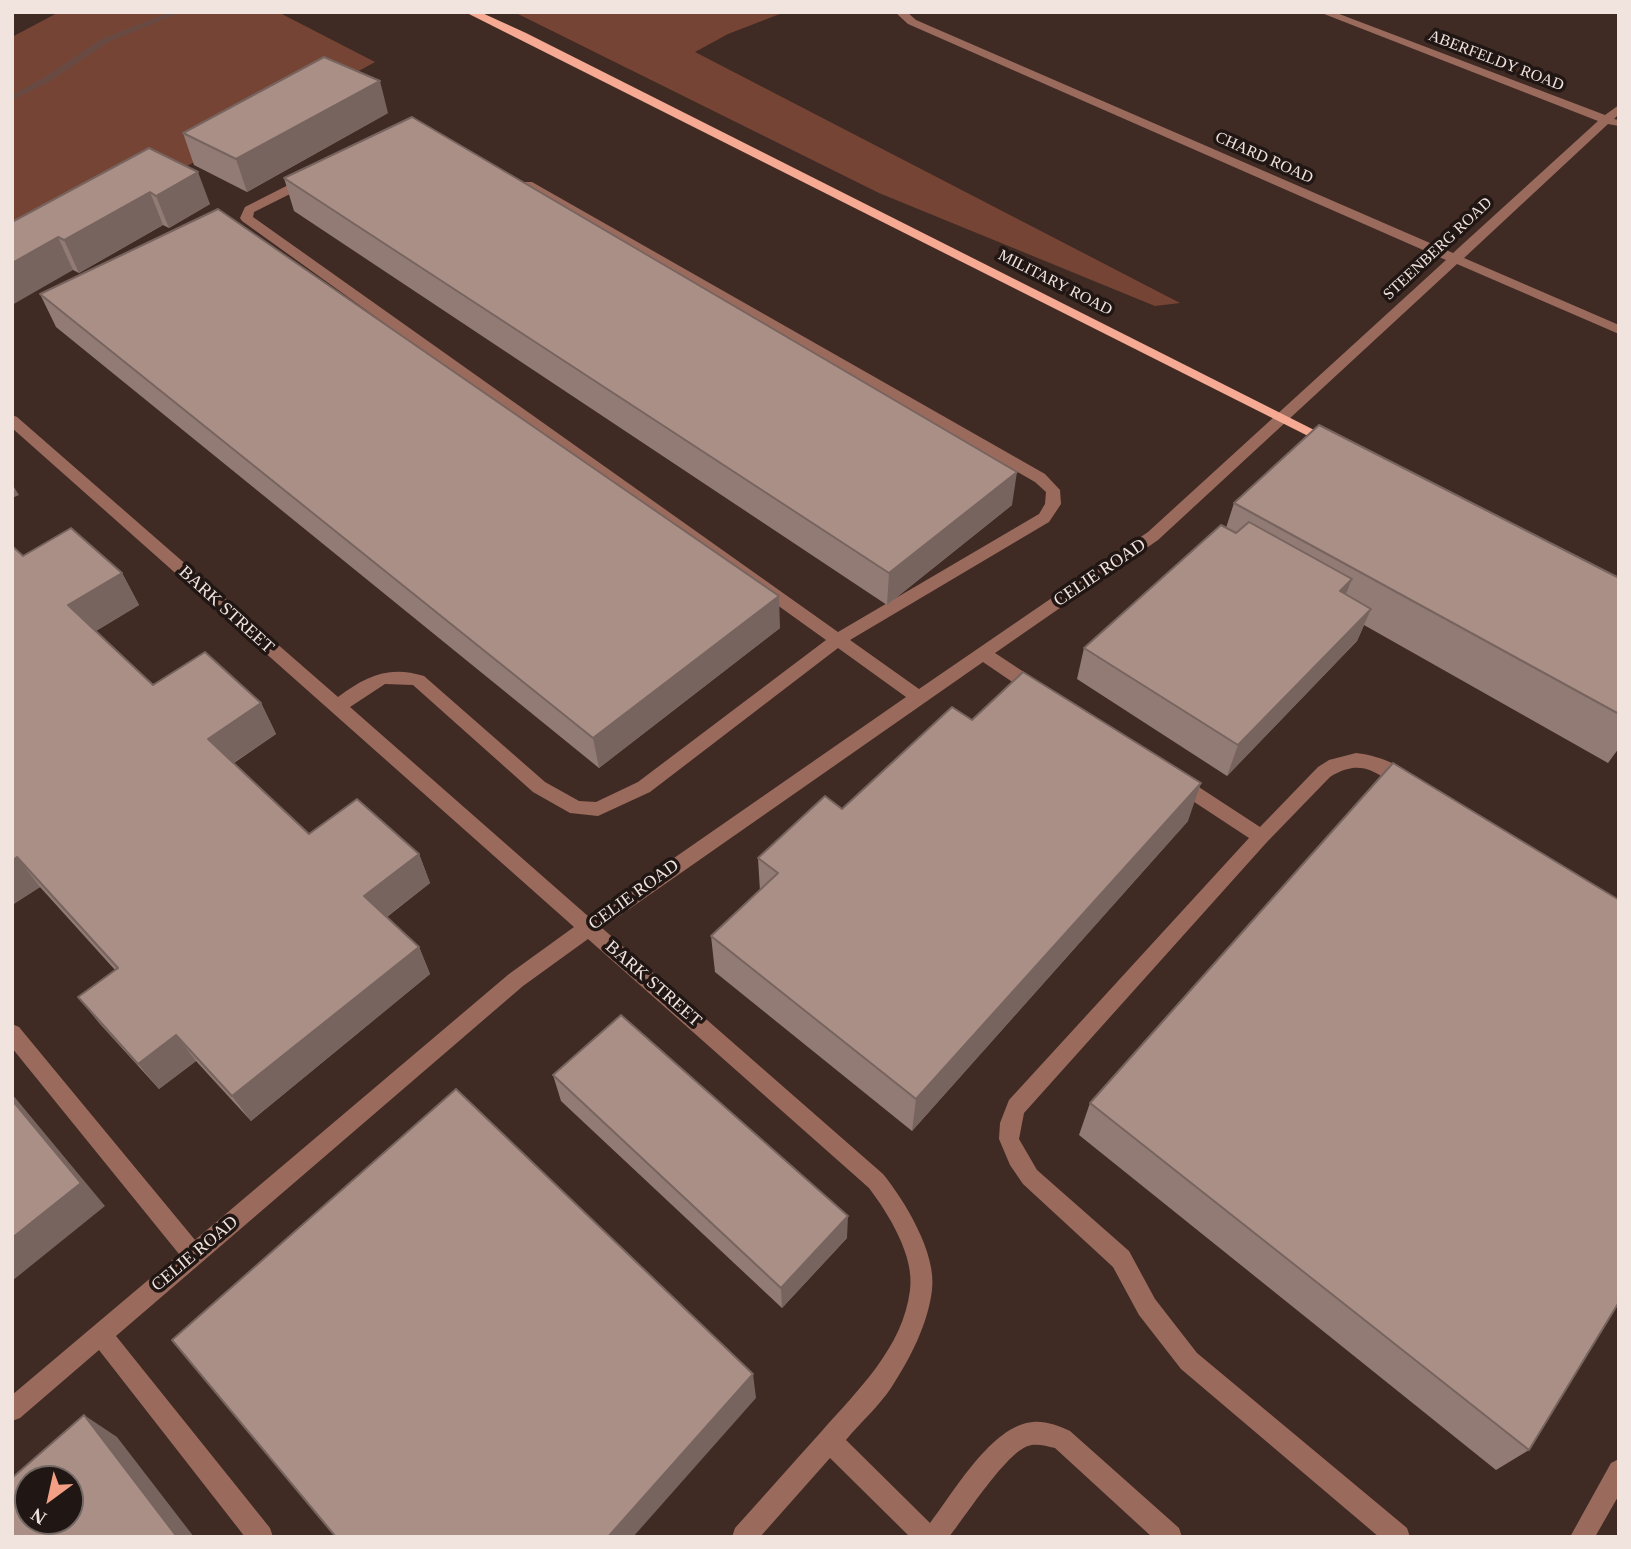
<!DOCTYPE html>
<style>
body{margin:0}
#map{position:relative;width:1631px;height:1549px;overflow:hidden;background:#402b24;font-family:Georgia,serif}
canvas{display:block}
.frame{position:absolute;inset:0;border:14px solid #f1e3de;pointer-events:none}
.north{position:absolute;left:14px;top:1465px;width:70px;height:70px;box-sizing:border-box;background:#201613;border:2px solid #746864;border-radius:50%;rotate:213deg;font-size:19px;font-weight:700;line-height:28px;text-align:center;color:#f1e3de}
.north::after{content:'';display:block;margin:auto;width:24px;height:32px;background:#f39f85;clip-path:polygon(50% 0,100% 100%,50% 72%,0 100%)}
</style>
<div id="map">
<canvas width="1631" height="1549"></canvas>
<div class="frame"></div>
<div class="north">N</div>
</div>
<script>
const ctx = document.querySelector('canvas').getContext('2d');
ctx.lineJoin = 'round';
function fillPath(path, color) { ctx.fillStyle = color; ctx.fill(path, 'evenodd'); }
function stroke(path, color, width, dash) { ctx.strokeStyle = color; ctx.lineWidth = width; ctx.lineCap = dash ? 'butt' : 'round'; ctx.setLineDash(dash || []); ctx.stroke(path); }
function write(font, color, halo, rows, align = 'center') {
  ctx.font = font + ' Georgia,serif'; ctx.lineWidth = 7; ctx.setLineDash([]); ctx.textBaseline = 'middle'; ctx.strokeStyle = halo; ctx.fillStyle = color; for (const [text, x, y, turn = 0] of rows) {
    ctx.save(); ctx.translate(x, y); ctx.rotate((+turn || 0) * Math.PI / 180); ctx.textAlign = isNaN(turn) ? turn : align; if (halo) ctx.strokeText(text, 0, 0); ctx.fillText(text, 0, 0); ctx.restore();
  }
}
fillPath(new Path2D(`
 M59 12H278L375 62 12 263V37Z
 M514 12H785L728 34 695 52 1180 303 1155 306 879 193Z`), '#764434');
fillPath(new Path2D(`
 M171 12H182L109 42 49 82 12 100V95L43 78 103 38Z`), '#694a43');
fillPath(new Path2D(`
 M895 12H907L916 20 1453 253 1598 121 1319 12H1334L1605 115 1619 105V114L1614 119 1619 120V126L1608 124 1464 258 1619 325V334L1457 264 1158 540 995 653 1042 684 1044 689 1042 694H1030L983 662 602 928 883 1174C905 1201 937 1254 932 1290 928 1324 910 1359 891 1388 879 1406 860 1423 846 1440L930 1523C954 1492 992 1425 1033 1422 1046 1421 1059 1426 1070 1431L1179 1528 1182 1537H1152L1055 1448C1046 1446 1036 1443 1028 1446 1006 1453 965 1517 949 1537H910L830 1458 760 1537H732L735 1528C764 1496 792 1464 821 1432 857 1391 903 1348 910 1290 915 1256 888 1213 869 1188L588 939 523 986 116 1336 270 1528 273 1537H245L99 1350 20 1418 12 1421V1395L179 1254 12 1048V1024L19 1027 195 1240 509 974 574 927 12 428V415L17 417 338 697C366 676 389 665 424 676L545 782 579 801 596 802 638 782 826 640 242 221 240 218 245 207 304 177H312V183L254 212 253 217 838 632 1039 514 1045 504 1046 492 1035 482 524 188V182H532L1045 474 1060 490 1061 504 1049 522 850 640 919 689 1148 532 1446 260 908 24ZM838 648 906 697 589 917 350 707 385 684 413 685 533 792 570 813 598 816 650 792Z
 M1356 753C1374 755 1405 764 1415 781L1412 786C1386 795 1375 749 1330 777L1267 842 1024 1113 1019 1139 1037 1170 1129 1251 1155 1299 1197 1353 1407 1528 1410 1537H1379L1181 1369 1139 1315 1113 1267 1023 1184 1010 1165 999 1139 1000 1123 1009 1100 1249 838 1173 788 1170 783 1173 778H1185L1260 827 1318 767 1329 760Z
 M1619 1459V1495L1595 1537H1570L1611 1463Z`), '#9a6b5d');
fillPath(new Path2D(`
 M465 12H480L526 33 1338 442 1331 447 1326 445Z`), '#f7aa93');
fillPath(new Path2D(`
 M388 113 247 192 194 165 183 133Z
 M149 148 210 204 169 228 163 225 79 273 73 270 12 222Z
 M284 178 1012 505 887 605 294 211Z
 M40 294 780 628 599 768 56 327Z
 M1234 503 1619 578V748L1608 763 1364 625 1357 641 1227 776 1077 679 1084 648 1226 528Z
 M23 556 122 573 139 605 96 631 153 685 261 703 276 734 234 763 309 834 419 854 430 883 387 917 419 947 430 974 251 1121 196 1061 159 1089 100 1024 78 997 115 970 40 887 12 905Z
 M972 720 1188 821 912 1131 715 972 711 936 760 891 758 858 842 809Z
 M553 1075 847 1238 782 1308 561 1101Z
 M1090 1103 1529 1450 1496 1470 1079 1135Z`), '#927b74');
fillPath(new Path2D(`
 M380 81 388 113 247 192 236 159Z
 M198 172 210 204 169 228 156 196Z
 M150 192 163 225 79 273 64 240Z
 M58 237 73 270 12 305V263Z
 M1017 472 1012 505 887 605 889 573Z
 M12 484 19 495 12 498Z
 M122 573 139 605 86 637 68 605Z
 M1352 579 1339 611 1340 591Z
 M779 596 780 628 599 768 593 738Z
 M1371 609 1357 641 1227 776 1238 745Z
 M261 703 276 734 224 769 208 739Z
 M1201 783 1188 821 912 1131 916 1099Z
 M419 854 430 883 377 924 364 896Z
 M17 857 40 887 12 905V861Z
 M419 947 430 974 251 1121 232 1096Z
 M176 1035 196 1061 159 1089 138 1064Z
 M12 1094 105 1206 12 1281Z
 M848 1216 847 1238 782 1308 781 1288Z
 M753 1374 756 1398 633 1537H608Z
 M84 1415 117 1437 194 1537H177Z`), '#77645e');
const building = new Path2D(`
 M324 57 380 81 236 159 183 133Z
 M412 117 1017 472 889 573 284 178Z
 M149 148 198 172 156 196 150 192 64 240 58 237 12 263V222Z
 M218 209 779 596 593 738 40 294Z
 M1319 425 1619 578V714L1234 503Z
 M1249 522 1352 579 1340 591 1371 609 1238 745 1084 648 1221 525 1236 533Z
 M71 528 122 573 68 605 153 685 205 652 261 703 208 739 309 834 357 799 419 854 364 896 419 947 232 1096 176 1035 138 1064 78 997 118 968 17 857 12 861V546L23 556Z
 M1023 672 1201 783 916 1099 711 936 778 873 758 858 825 796 842 809 952 707 972 720Z
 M1393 763 1619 900V1302L1529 1450 1090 1103Z
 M621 1015 848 1216 781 1288 553 1075Z
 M456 1089 753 1374 608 1537H336L172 1340Z
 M12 1100 81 1183 12 1238Z
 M84 1415 177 1537H12V1478ZM28 1479H70V1521H28Z`);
fillPath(building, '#aa8f87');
stroke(building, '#77645e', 2);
write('16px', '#f1e3de', '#201613', [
 ["ABERFELDY ROAD",1496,61,21],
 ["CHARD ROAD",1264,158,24],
 ["STEENBERG ROAD",1438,249,-43],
 ["MILITARY ROAD",1055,283,27]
]);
write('18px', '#f1e3de', '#201613', [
 ["CELIE ROAD",1100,573,-34],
 ["BARK STREET",226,610,42],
 ["CELIE ROAD",634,895,-36],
 ["BARK STREET",653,984,41],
 ["CELIE ROAD",195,1254,-40]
]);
</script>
